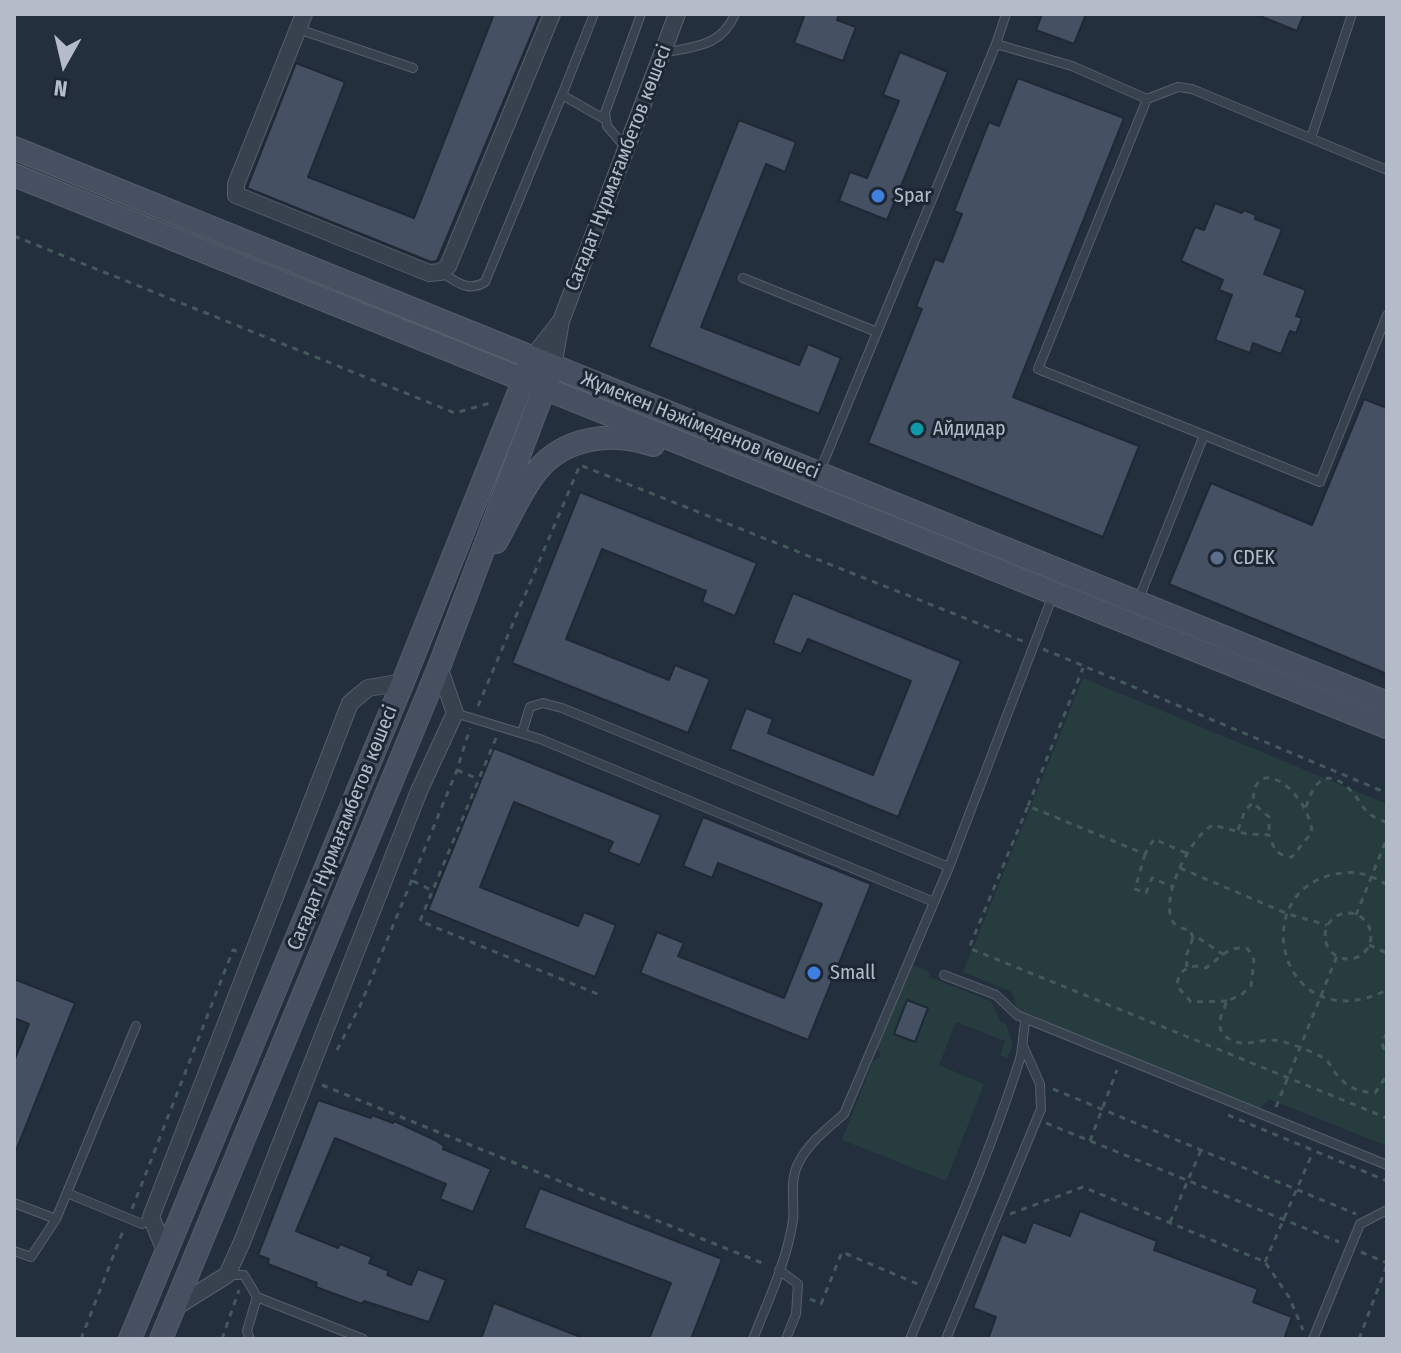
<!DOCTYPE html>
<meta charset="utf-8">
<style>
body{margin:0}
#map{position:relative;width:1401px;height:1353px;overflow:hidden;background:#242f3e;font-family:"Fira Sans Condensed",sans-serif}
canvas{display:block}
.frame{position:absolute;inset:0;border:16px solid #b4bcc9;pointer-events:none}
.north{position:absolute;left:24px;top:24px;width:80px;height:80px;-webkit-text-stroke:6px #1d2633;paint-order:stroke;rotate:188deg;font-size:22px;font-weight:700;line-height:32px;text-align:center;color:#b4bcc9}
.north::after{content:'';display:block;margin:auto;width:28px;height:36px;background:#b4bcc9;clip-path:polygon(50% 0,100% 100%,50% 72%,0 100%)}
</style>
<div id="map">
<canvas width="1401" height="1353"></canvas>
<div class="frame"></div>
<div class="north">N</div>
</div>
<script>
const ctx = document.querySelector('canvas').getContext('2d');
ctx.lineJoin = 'round';
function fillPath(path, color) { ctx.fillStyle = color; ctx.fill(path, 'evenodd'); }
function stroke(path, color, width, dash) { ctx.strokeStyle = color; ctx.lineWidth = width; ctx.lineCap = dash ? 'butt' : 'round'; ctx.setLineDash(dash || []); ctx.stroke(path); }
function write(font, color, halo, rows, align = 'center') {
  ctx.font = font + ' "Fira Sans Condensed",sans-serif'; ctx.lineWidth = 6; ctx.setLineDash([]); ctx.textBaseline = 'middle'; ctx.strokeStyle = halo; ctx.fillStyle = color; for (const [text, x, y, turn = 0] of rows) {
    ctx.save(); ctx.translate(x, y); ctx.rotate((+turn || 0) * Math.PI / 180); ctx.textAlign = isNaN(turn) ? turn : align; if (halo) ctx.strokeText(text, 0, 0); ctx.fillText(text, 0, 0); ctx.restore();
  }
}
fillPath(new Path2D(`
 M1083 678 1387 804V1146L1269 1099 1258 1110 1017 1010 1012 992 963 972Z
 M910 964 930 972 929 977 991 1001 1001 1022 1006 1024 1013 1045 1007 1058 1000 1055 1005 1041 956 1022 939 1065 984 1084 946 1181 842 1140 873 1061 881 1056 877 1048Z`), '#263c3f');
const building = new Path2D(`
 M494 14H540L437 261 431 262 247 188 296 63 345 82 308 177 414 218Z
 M805 14H839L837 20 856 27 843 61 794 43Z
 M1042 14H1086L1074 44 1036 30Z
 M1255 14H1304L1297 31Z
 M900 52 948 72 887 220 839 201 850 172 867 178 899 101 883 95Z
 M1018 78 1124 118 1013 397 1139 446 1103 537 868 443 922 309 916 307 935 259 943 262 962 214 954 211 989 122 999 126Z
 M739 120 796 142 785 172 766 164 701 327 799 365 808 344 841 358 819 414 649 347Z
 M1215 203 1242 213 1244 210 1256 215 1255 219 1282 229 1264 274 1306 290 1296 316 1302 318 1296 333 1290 331 1281 354 1253 343 1250 353 1215 340 1232 295 1219 290 1223 280 1181 261 1195 227 1204 230Z
 M1364 399 1387 408V674L1169 584 1211 483 1312 525Z
 M580 492 757 563 735 616 702 602 706 591 602 549 566 639 669 680 675 665 710 679 688 733 512 663Z
 M793 593 961 661 898 817 730 749 746 708 773 719 768 733 873 775 911 681 808 639 801 654 773 643Z
 M494 748 661 815 640 865 608 852 613 842 514 802 480 887 578 926 584 912 616 925 595 977 428 910Z
 M703 817 871 884 808 1040 640 973 657 932 684 943 678 956 784 998 822 904 718 863 712 878 683 866Z
 M14 979 75 1003 15 1153 14 1061 29 1024 14 1018Z
 M907 1000 928 1008 915 1042 894 1034Z
 M318 1100 371 1118 372 1115 393 1123 394 1121 437 1141 444 1146 443 1149 491 1169 473 1212 440 1199 446 1184 335 1138 296 1231 338 1248 340 1244 372 1257 369 1263 389 1271 387 1275 411 1285 418 1269 446 1280 429 1322 364 1301 362 1304 316 1287 317 1283 268 1264 269 1259 258 1255Z
 M540 1188 722 1259 691 1339H649L671 1283 524 1228Z
 M1080 1211 1157 1241 1154 1250 1258 1289 1253 1302 1292 1317 1284 1339H988L996 1317 973 1308 1002 1234 1025 1243 1033 1222 1070 1236Z
 M494 1303 583 1338V1339H481Z`);
fillPath(building, '#455162');
stroke(building, '#1f2835', 2);
const lane = new Path2D(`
 M298 29 413 68
 M996 44 1072 66 1147 99
 M663 53C695 46 721 47 735 14
 M562 95 594 14
 M1311 138 1352 14
 M625 147 607 126 605 113 641 14
 M441 272C455 281 468 293 485 282L562 95 606 120
 M743 278 877 332
 M1204 435 1038 369 1147 99 1178 87 1192 89 1387 170
 M819 473 996 44 1006 14
 M1138 601 1204 435 1320 482 1387 315
 M455 713 540 739 934 902
 M522 733 530 707 543 703 562 708 949 867
 M944 975 996 995 1017 1015 1387 1165
 M67 1193 142 1224 151 1217
 M14 1203 56 1219
 M14 1251 31 1257 56 1219 136 1026
 M779 1270 798 1284 796 1314 786 1339
 M227 1275H244L257 1297 247 1331 250 1339
 M257 1297 363 1339
 M753 1339C768 1301 787 1261 793 1220 795 1202 789 1182 798 1164 808 1143 827 1129 844 1114L949 867 1053 595
 M910 1339C948 1248 989 1156 1019 1062 1024 1048 1022 1033 1026 1019
 M946 1339 1041 1109 1040 1084 1023 1046
 M1313 1339 1360 1224 1387 1210`);
const street = new Path2D(`
 M304 14 236 184V195L429 273 441 272 448 266 552 14
 M532 358 560 322
 M553 367 561 321 677 14
 M167 1255 151 1217 350 703 368 688 403 682
 M174 1308 227 1275 242 1242 419 791 455 713 439 667`);
const secondary = new Path2D(`
 M14 148 1387 703
 M14 175 1387 727
 M496 542C509 519 521 491 537 471 565 436 615 431 653 445
 M130 1339 403 682 529 367
 M161 1339 439 667 549 376`);
stroke(lane, '#565f6c', 10);
stroke(street, '#565f6c', 18);
stroke(secondary, '#565f6c', 24);
stroke(new Path2D(`
 M14 236 455 413 494 402
 M1043 649 1387 793
 M478 706 580 465 1025 642
 M496 738 420 921 600 995
 M457 770 478 779
 M1028 806 1083 668
 M1306 807C1315 778 1329 766 1354 794 1359 800 1363 809 1370 814 1374 818 1382 820 1387 823
 M1238 830 1245 810 1253 803 1269 817V835
 M1186 853 1154 839 1145 854 1028 806 969 948 1387 1118
 M1145 854 1135 889 1146 893 1152 878 1173 887
 M1180 868 1288 914 1327 925
 M413 881 431 890
 M1387 885C1371 874 1354 870 1335 874 1243 893 1282 1042 1387 990
 M1325 936a23 23 0 1 1 46 0a23 23 0 1 1-46 0Z
 M1356 915 1387 838
 M1193 938 1190 930C1184 929 1177 928 1173 922 1159 900 1190 836 1213 825L1247 834 1269 835C1274 849 1277 856 1292 857L1312 832C1308 791 1253 750 1253 803
 M1369 945 1387 953
 M1187 967 1186 956 1193 938 1200 939 1224 955
 M1227 1001 1191 1002 1177 986C1178 969 1191 963 1206 968 1221 957 1230 944 1248 949L1254 960 1251 986 1241 995 1227 1001C1223 1012 1214 1026 1225 1036 1240 1049 1256 1040 1273 1040 1283 1040 1318 1053 1326 1060 1331 1064 1333 1071 1337 1075 1348 1088 1359 1092 1375 1093L1387 1075
 M1387 1033 1382 1043 1387 1059
 M337 1050 360 1006 457 770 470 728
 M322 1085 767 1265
 M1053 1089 1356 1214
 M1276 1107 1337 956
 M1228 1115 1387 1181
 M1046 1123 1339 1242
 M1090 1141 1117 1070
 M132 1209 233 950 239 952
 M1010 1214 1083 1187 1265 1262 1289 1297 1303 1330
 M1170 1222 1201 1150
 M1361 1252 1387 1263
 M1265 1262 1313 1152
 M810 1299 821 1304 842 1252 920 1285
 M81 1339 123 1231
 M222 1339 239 1290
 M1359 1339 1387 1265`), '#44595c', 3, [6, 6]);
stroke(lane, '#38414e', 8);
stroke(street, '#38414e', 16);
stroke(secondary, '#465061', 22);
for (const [x, y, r, color] of [
 [878,196,8,"#3f7fe0"],
 [917,429,8,"#0f9aa8"],
 [1217,558,8,"#5c6f8a"],
 [814,973,8,"#3f7fe0"]
]) { const dot = new Path2D(); dot.arc(x, y, r, 0, 2 * Math.PI); ctx.fillStyle = color; ctx.fill(dot); stroke(dot, '#1d2633', 3); }
write('20px', '#b4bcc9', '#1d2633', [
 ["Сағадат Нұрмағамбетов көшесі",619,168,-69],
 ["Жұмекен Нәжімеденов көшесі",700,426,22],
 ["Сағадат Нұрмағамбетов көшесі",343,828,-68]
]);
write('20px', '#b4bcc9', '#1d2633', [
 ["Spar",894,196],
 ["Айдидар",933,429],
 ["CDEK",1233,558],
 ["Small",830,973]
], 'left');
</script>
